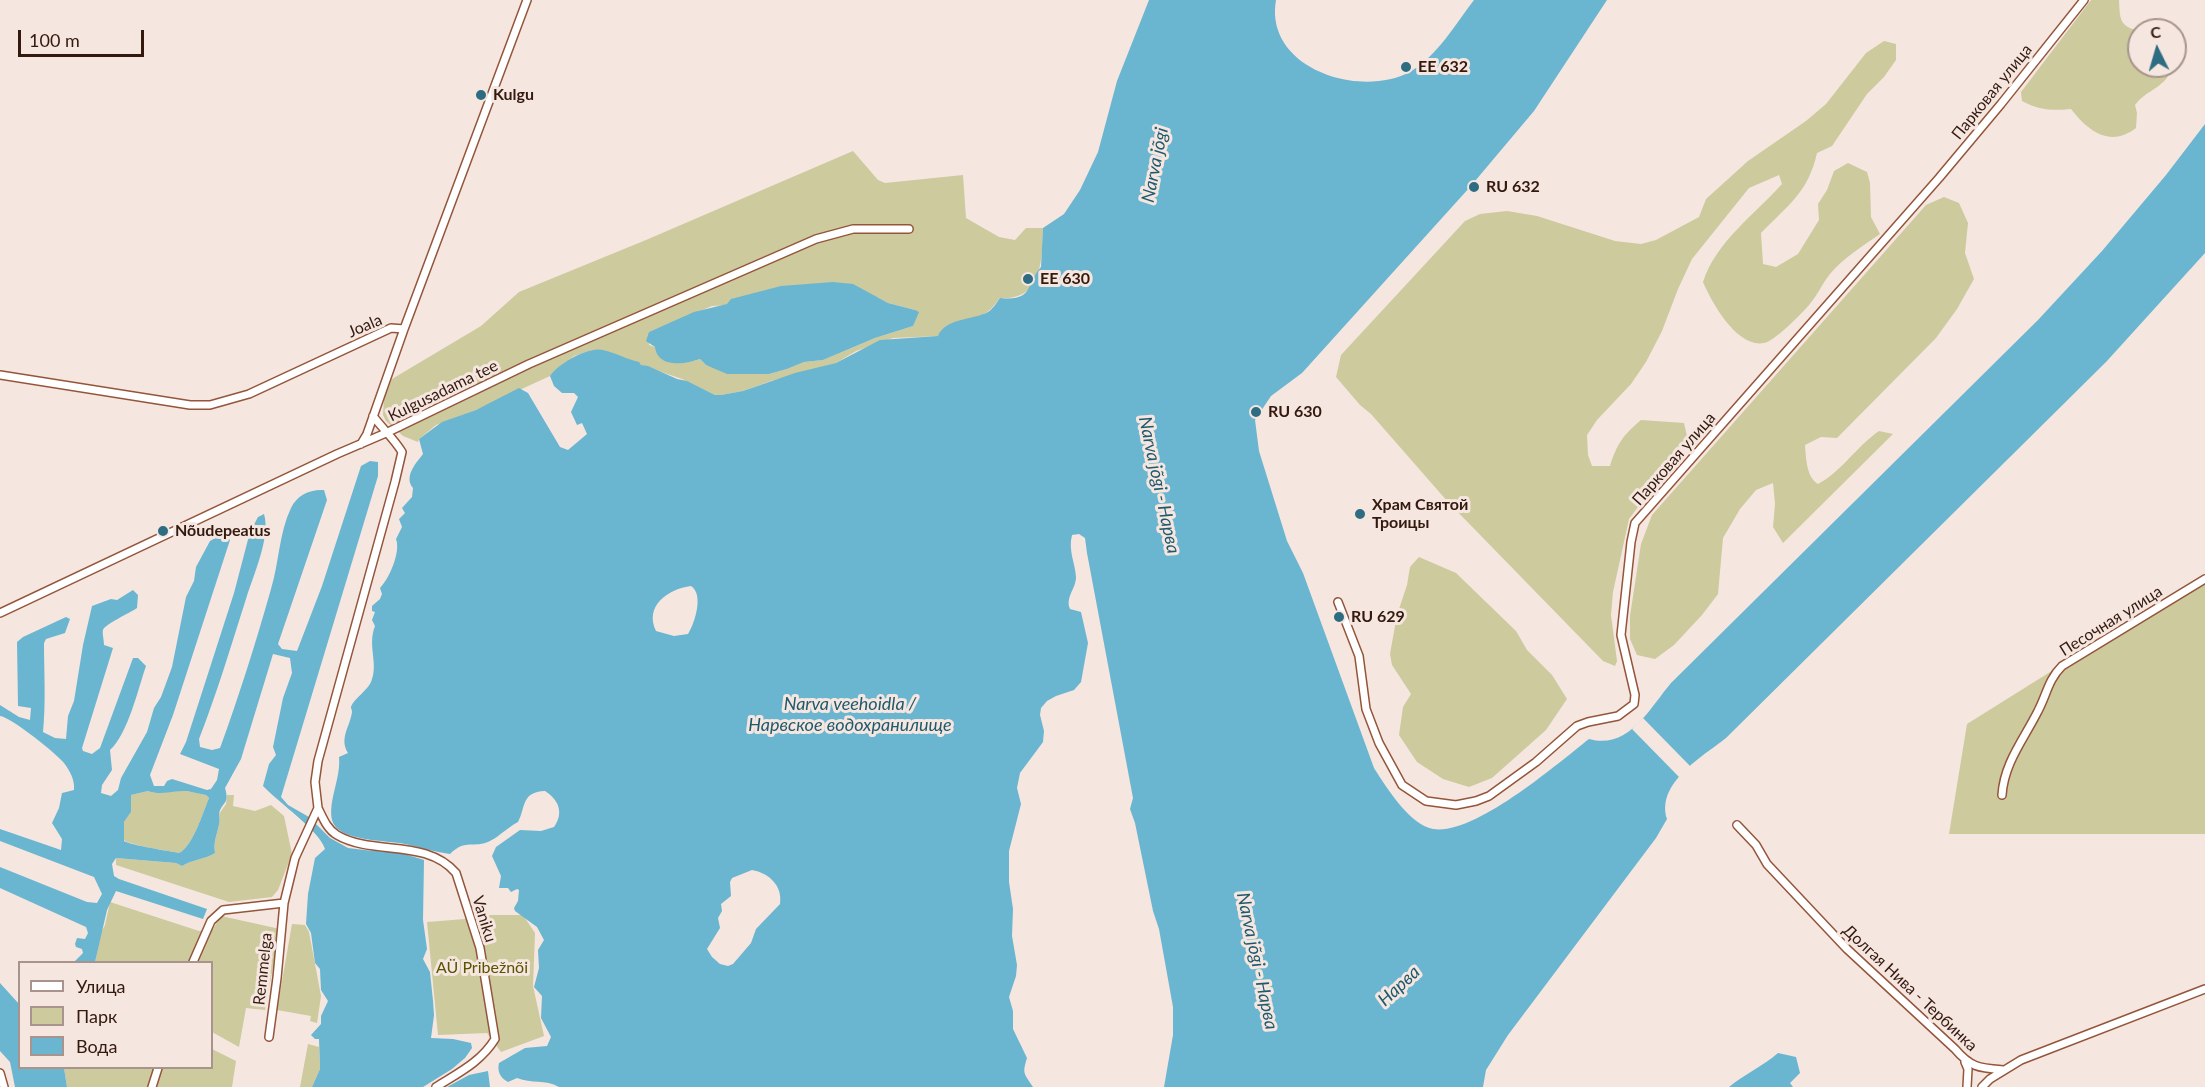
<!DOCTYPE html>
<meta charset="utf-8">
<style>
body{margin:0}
#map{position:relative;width:2205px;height:1087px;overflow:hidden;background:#f5e6e0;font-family:Lato,sans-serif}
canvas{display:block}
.legend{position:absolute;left:18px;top:961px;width:195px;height:108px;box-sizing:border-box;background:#f5e6e0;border:2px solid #a8948c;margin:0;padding:8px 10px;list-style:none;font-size:18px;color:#34190e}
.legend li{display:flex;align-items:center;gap:12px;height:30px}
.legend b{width:30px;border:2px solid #a8948c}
.north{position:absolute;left:2127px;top:18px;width:60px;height:60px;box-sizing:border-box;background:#f5e6e0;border:2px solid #a8948c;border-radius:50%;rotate:355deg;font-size:16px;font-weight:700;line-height:24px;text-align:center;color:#34190e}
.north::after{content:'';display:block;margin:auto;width:21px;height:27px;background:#2d6c81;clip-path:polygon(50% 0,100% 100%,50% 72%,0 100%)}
.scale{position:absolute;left:18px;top:30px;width:126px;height:27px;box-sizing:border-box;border:3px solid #34190e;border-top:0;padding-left:8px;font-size:18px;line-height:21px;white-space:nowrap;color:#34190e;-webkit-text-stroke:4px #f5e6e0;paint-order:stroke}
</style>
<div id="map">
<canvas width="2205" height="1087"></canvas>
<ul class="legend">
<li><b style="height:8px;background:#fff"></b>Улица</li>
<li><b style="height:16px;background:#cdca9d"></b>Парк</li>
<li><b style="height:16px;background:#6ab5d0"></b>Вода</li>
</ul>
<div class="north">С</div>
<div class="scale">100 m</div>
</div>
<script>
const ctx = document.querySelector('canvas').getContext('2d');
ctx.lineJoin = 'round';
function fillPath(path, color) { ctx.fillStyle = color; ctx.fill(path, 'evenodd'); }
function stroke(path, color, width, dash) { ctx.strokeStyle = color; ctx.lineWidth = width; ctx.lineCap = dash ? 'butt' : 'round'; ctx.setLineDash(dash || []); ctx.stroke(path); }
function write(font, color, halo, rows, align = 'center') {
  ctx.font = font + ' Lato,sans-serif'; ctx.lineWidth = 6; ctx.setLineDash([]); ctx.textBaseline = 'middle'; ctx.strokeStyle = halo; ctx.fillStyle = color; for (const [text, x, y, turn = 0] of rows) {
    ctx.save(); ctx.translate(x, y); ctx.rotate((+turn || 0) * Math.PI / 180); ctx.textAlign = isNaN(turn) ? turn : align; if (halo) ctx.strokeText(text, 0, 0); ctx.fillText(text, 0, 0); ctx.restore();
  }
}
fillPath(new Path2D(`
 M2091 0H2119C2120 19 2119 26 2139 31V66H2172C2168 87 2147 89 2135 105L2137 113 2136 128C2110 148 2088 131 2071 109 2052 111 2039 110 2022 101L2021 92Z
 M1884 41 1896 44V60L1884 77 1867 94 1832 146 1817 153C1808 193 1788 205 1761 233L1763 264 1776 267 1798 254 1819 220 1818 204 1827 190 1834 171 1848 163 1867 172 1870 183 1871 217 1880 234C1863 246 1843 258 1830 274 1822 284 1817 296 1809 305 1802 313 1774 342 1764 343 1737 348 1712 303 1703 282 1716 242 1754 215 1782 184L1779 175 1749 188 1692 259 1678 289 1662 331 1646 362 1631 384 1597 420 1587 435 1588 455 1592 466H1610C1617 444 1623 435 1641 420L1684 423 1688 441 1629 519 1613 592 1611 615 1617 661 1615 666 1603 661 1448 502 1371 414 1360 405 1336 377 1341 355 1465 221 1480 214 1507 211 1537 216 1615 241 1641 244 1656 240 1699 217 1706 199 1748 161 1806 121 1826 104 1866 53Z
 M853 151 878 180 885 183 963 175 966 218 999 237 1015 240 1026 228H1043C1042 258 1043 301 1000 298 993 307 987 315 975 318 962 322 944 321 939 336L893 338 856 351 836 363 771 381 743 391 721 395H715L682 379 641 365 635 361H630L603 350H592L574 356 550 376 476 410 436 425 419 439 418 442 403 436 386 421 383 415 384 398 392 379 481 326 519 292 646 240ZM877 297 888 303 915 310 913 326 875 338 823 360 804 362 787 369 769 374H740L706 365 700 359 694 361 649 345V332L712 306Z
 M1944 197 1959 203 1968 223 1965 253 1974 279 1957 309 1936 338 1837 438 1821 437 1805 445C1806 457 1806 477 1818 484 1841 472 1856 447 1879 431L1893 434 1783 543 1773 527 1775 504 1773 483 1756 490 1740 509 1723 538 1718 594 1702 615 1674 645 1655 659 1637 655 1630 639V616L1641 544 1652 515 1926 205Z
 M1419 557 1456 573 1516 631 1527 650 1552 675 1567 699 1546 730 1492 778 1469 787 1443 779 1417 762 1399 735 1403 707 1411 694 1392 665 1390 654 1397 615 1407 585 1410 567Z
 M2205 575V834H1949L1967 724Z
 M148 791C162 796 174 789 187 791 194 792 199 794 206 795L209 798C203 812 193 846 179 853 169 851 129 845 124 840V822L131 812 129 800 131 795Z
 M227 795H234L233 806 255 811 271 805 284 816 292 854 278 890 272 897 229 902 116 865V858L176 863 182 866C193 859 204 860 215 853 212 838 222 827 219 814L226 804Z
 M110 902 199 931 213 929 221 916 280 929 265 1010 246 1008 239 1047 212 1032V962H95L101 933 105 925Z
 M476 915H523L535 933 533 986 544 1036 501 1052 487 1033 438 1035 427 922 465 919Z
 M292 924 305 925 309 932 321 996 317 1023 310 1021 311 1016 277 1010Z
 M308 1044 319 1047 320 1069 312 1087H300Z
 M212 1049 236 1061 232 1087H67L64 1068H212Z`), '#cdca9d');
fillPath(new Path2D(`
 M1149 0H1276C1264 68 1359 99 1410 72 1437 56 1455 25 1474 0H1607L1534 111 1470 187 1302 373 1271 396 1255 420 1259 451 1287 541 1303 573 1374 768C1386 787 1410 825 1433 829 1474 836 1557 764 1589 739 1629 750 1649 709 1671 683L2038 320 2102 251 2166 175 2205 124V253L2106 362 1726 738C1702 757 1656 783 1667 819L1656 838 1508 1035 1486 1070 1483 1087H1164L1173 1035V1007L1159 929 1153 911 1135 823 1130 809 1133 798 1087 553 1085 538 1079 534 1072 535C1068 551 1075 562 1076 577 1076 589 1065 597 1070 609L1081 612 1088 643 1081 682 1074 690 1056 696 1047 701 1041 708 1040 715 1044 731 1043 742 1020 773 1017 788 1021 804 1009 851V882L1013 909 1012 936 1017 965 1016 976 1009 997 1013 1011V1029L1027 1058C1022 1074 1024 1073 1033 1087H559C545 1079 532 1084 517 1078L508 1082C500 1078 497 1071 499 1063L525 1048 547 1046 551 1037 541 1018 542 996 534 987 539 968 538 950 544 940 537 927 515 911 514 908 518 901 519 890 517 889 511 892 508 888H499L501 876 492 856 496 847 520 830 541 831 554 827C564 813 559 800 545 791 521 792 526 807 518 822 508 827 500 836 490 841 474 849 466 838 450 854 434 852 420 847 405 844 388 840 337 842 332 820 328 800 341 779 339 757L348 753C339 738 350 727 352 712 352 707 349 709 353 703 358 696 367 690 371 682 379 664 367 646 375 626L372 620 375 612 372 611V606L380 599 382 594 380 588C389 579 401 552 396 539L402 527 399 519 405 513 402 508 412 497 413 488C404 477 415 464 423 454L419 439 442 422 476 410 519 388 528 393 560 447 568 450 587 434 582 423 577 425 571 412 578 397 574 393H562L554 386 550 376C558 364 588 346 603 350 616 353 626 359 639 362L641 365 648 366 677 379 687 381 715 395H721L743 391 795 373 836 363 880 340 938 336C945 318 974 320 988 312 993 309 997 302 1000 298 1034 302 1026 283 1041 267L1043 228 1064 214 1080 190 1098 152 1117 81ZM691 586C704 594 695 623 688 634L674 636 656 631C644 606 668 589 691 586ZM752 870C769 873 783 886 780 904L756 929 751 943 733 964 728 966 720 964 712 957 707 949 720 928 718 918 722 911 721 904 731 896 730 882 732 878Z
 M833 282 853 284 888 303 915 310 919 312 913 326 875 338 823 360 804 362 787 369 769 374H727L706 365 700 359C686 364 658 369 655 347L646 341 649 332 694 312 727 304 731 299 781 286Z
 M370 461 378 462V476L281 797 288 805 309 817 330 838 348 848 373 851H395L424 860 423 920 427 949 423 959 430 972 433 1001 434 1015 431 1038 453 1039 471 1043 472 1048 465 1058 452 1069 423 1087H312L320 1069 319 1039H315L311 1035 321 1024V1016L328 1001 321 990 320 969 315 963 311 933 306 924 308 894 315 858 325 849C319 830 279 803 263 786L269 764 276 755 273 747 283 698 292 673 290 658 273 654 241 759 225 788C230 805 222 801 219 814 222 827 212 838 215 853 204 860 193 859 182 866L176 863 116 858 112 864 114 876 119 879 207 909 203 919 116 891 107 910 95 962H74L83 953 82 949 76 947 75 944 77 938 85 939 88 933 86 927 0 888V867L87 902 97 903 102 894 94 877 0 841V829L61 850 62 839 52 823 59 808 62 793 74 790C75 780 70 771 64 763 57 754 11 717 0 716V705L19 717 30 720 31 708 18 706 17 642 23 637 66 617 70 619 65 633 46 639 44 643C44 673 46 702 43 732L55 738 66 739 68 716 74 701 83 645 92 606 111 599 117 600 133 590 138 595 137 608C130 613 105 624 103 630 102 633 104 640 104 645L113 648 82 748 83 751 92 754 100 748 133 658H138L146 666C138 689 128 734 110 750L112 770 102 785 101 793 111 796 118 790 121 778 147 732 154 708 161 697 172 667 186 597 194 581 196 567 210 541 219 536 227 537 230 540 173 715 150 775 154 786H164L167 781 172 779 207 790 211 789 217 780 219 769 180 754 186 742 234 593 250 532 258 517 264 514C271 537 253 576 246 599 231 646 217 693 199 739L200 747 212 750 220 748C239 696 256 642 271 589 279 563 279 533 291 508 297 495 310 489 324 490L327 500 278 644 282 649 297 651 322 586 361 466ZM148 791C161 796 174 790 187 791 193 792 199 794 206 795L209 798C203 812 193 846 179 853 169 851 130 845 124 841V822L131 812V795Z
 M0 983 19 1004 20 1068H64L67 1087H15L10 1062 0 1051Z
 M1778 1053 1796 1057 1800 1073 1790 1083 1793 1087H1729C1745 1074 1763 1066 1778 1053Z
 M488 1071 490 1087H447L469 1075Z`), '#6ab5d0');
fillPath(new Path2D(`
 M1643 718 1691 767 1680 778 1632 729Z`), '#f5e6e0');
const street = new Path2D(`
 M0 375 190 405H210L249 394 391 328 404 329
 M361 444 367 434 404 329 527 0
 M1338 602 1359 656 1366 709 1379 743 1402 785 1426 801 1456 805 1476 801 1489 796 1536 762 1577 726 1588 722 1618 716 1634 704 1635 695 1621 635 1631 542 1635 523 1939 178 2001 104 2084 0
 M0 613 337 454 386 433 529 364 816 239 853 229H909
 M2002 795C2004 763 2024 739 2038 711 2047 694 2048 680 2062 666L2205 579
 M318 808C323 818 327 829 337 835 373 856 426 838 456 873L480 948 495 1039C481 1062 458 1073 436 1087
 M1737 825 1756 845 1767 864 1847 949 1955 1049C1971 1068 1980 1068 2004 1070
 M193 962 211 921 223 910 284 903
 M269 1037 277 978 284 903 295 858 318 808 315 782 318 761 395 482 402 452C394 439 383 429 373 416
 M1965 1062 1968 1069 1967 1087
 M0 1073 4 1087
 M152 1087 158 1068
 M1982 1087 1990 1079 2021 1060 2205 989`);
stroke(street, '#94553a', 10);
stroke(street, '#fff', 7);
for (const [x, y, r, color] of [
 [1406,67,6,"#2d6c81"],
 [481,95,6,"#2d6c81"],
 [1474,187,6,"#2d6c81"],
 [1028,279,6,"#2d6c81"],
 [1256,412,6,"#2d6c81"],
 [1360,514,6,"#2d6c81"],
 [163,531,6,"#2d6c81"],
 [1339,617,6,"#2d6c81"]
]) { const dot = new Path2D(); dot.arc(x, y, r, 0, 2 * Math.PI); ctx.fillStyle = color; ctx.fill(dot); stroke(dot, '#f5e6e0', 2); }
write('bold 16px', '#34190e', '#f5e6e0', [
 ["EE 632",1418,67],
 ["Kulgu",493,95],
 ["RU 632",1486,187],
 ["EE 630",1040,279],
 ["RU 630",1268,412],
 ["Храм Святой",1372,505],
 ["Троицы",1372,523],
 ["Nõudepeatus",175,531],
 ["RU 629",1351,617]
], 'left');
write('16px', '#34190e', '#f5e6e0', [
 ["Парковая улица",1992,92,-51],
 ["Joala",365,326,-23],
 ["Kulgusadama tee",443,391,-26],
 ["Парковая улица",1674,459,-49],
 ["Песочная улица",2111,621,-32],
 ["Vaniku",484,919,73],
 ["Remmelga",263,969,-84],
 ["Долгая Нива - Тербинка",1910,988,43]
]);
write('16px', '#595200', '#f5e6e0', [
 ["AÜ Pribežnõi",482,968]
]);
write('italic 18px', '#1e5a6e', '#f5e6e0', [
 ["Narva jõgi",1155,165,-79],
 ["Narva jõgi - Нарва",1159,485,78],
 ["Narva veehoidla /",850,704],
 ["Нарвское водохранилище",850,725],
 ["Narva jõgi - Нарва",1257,961,78],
 ["Нарва",1399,986,-43]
]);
</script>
